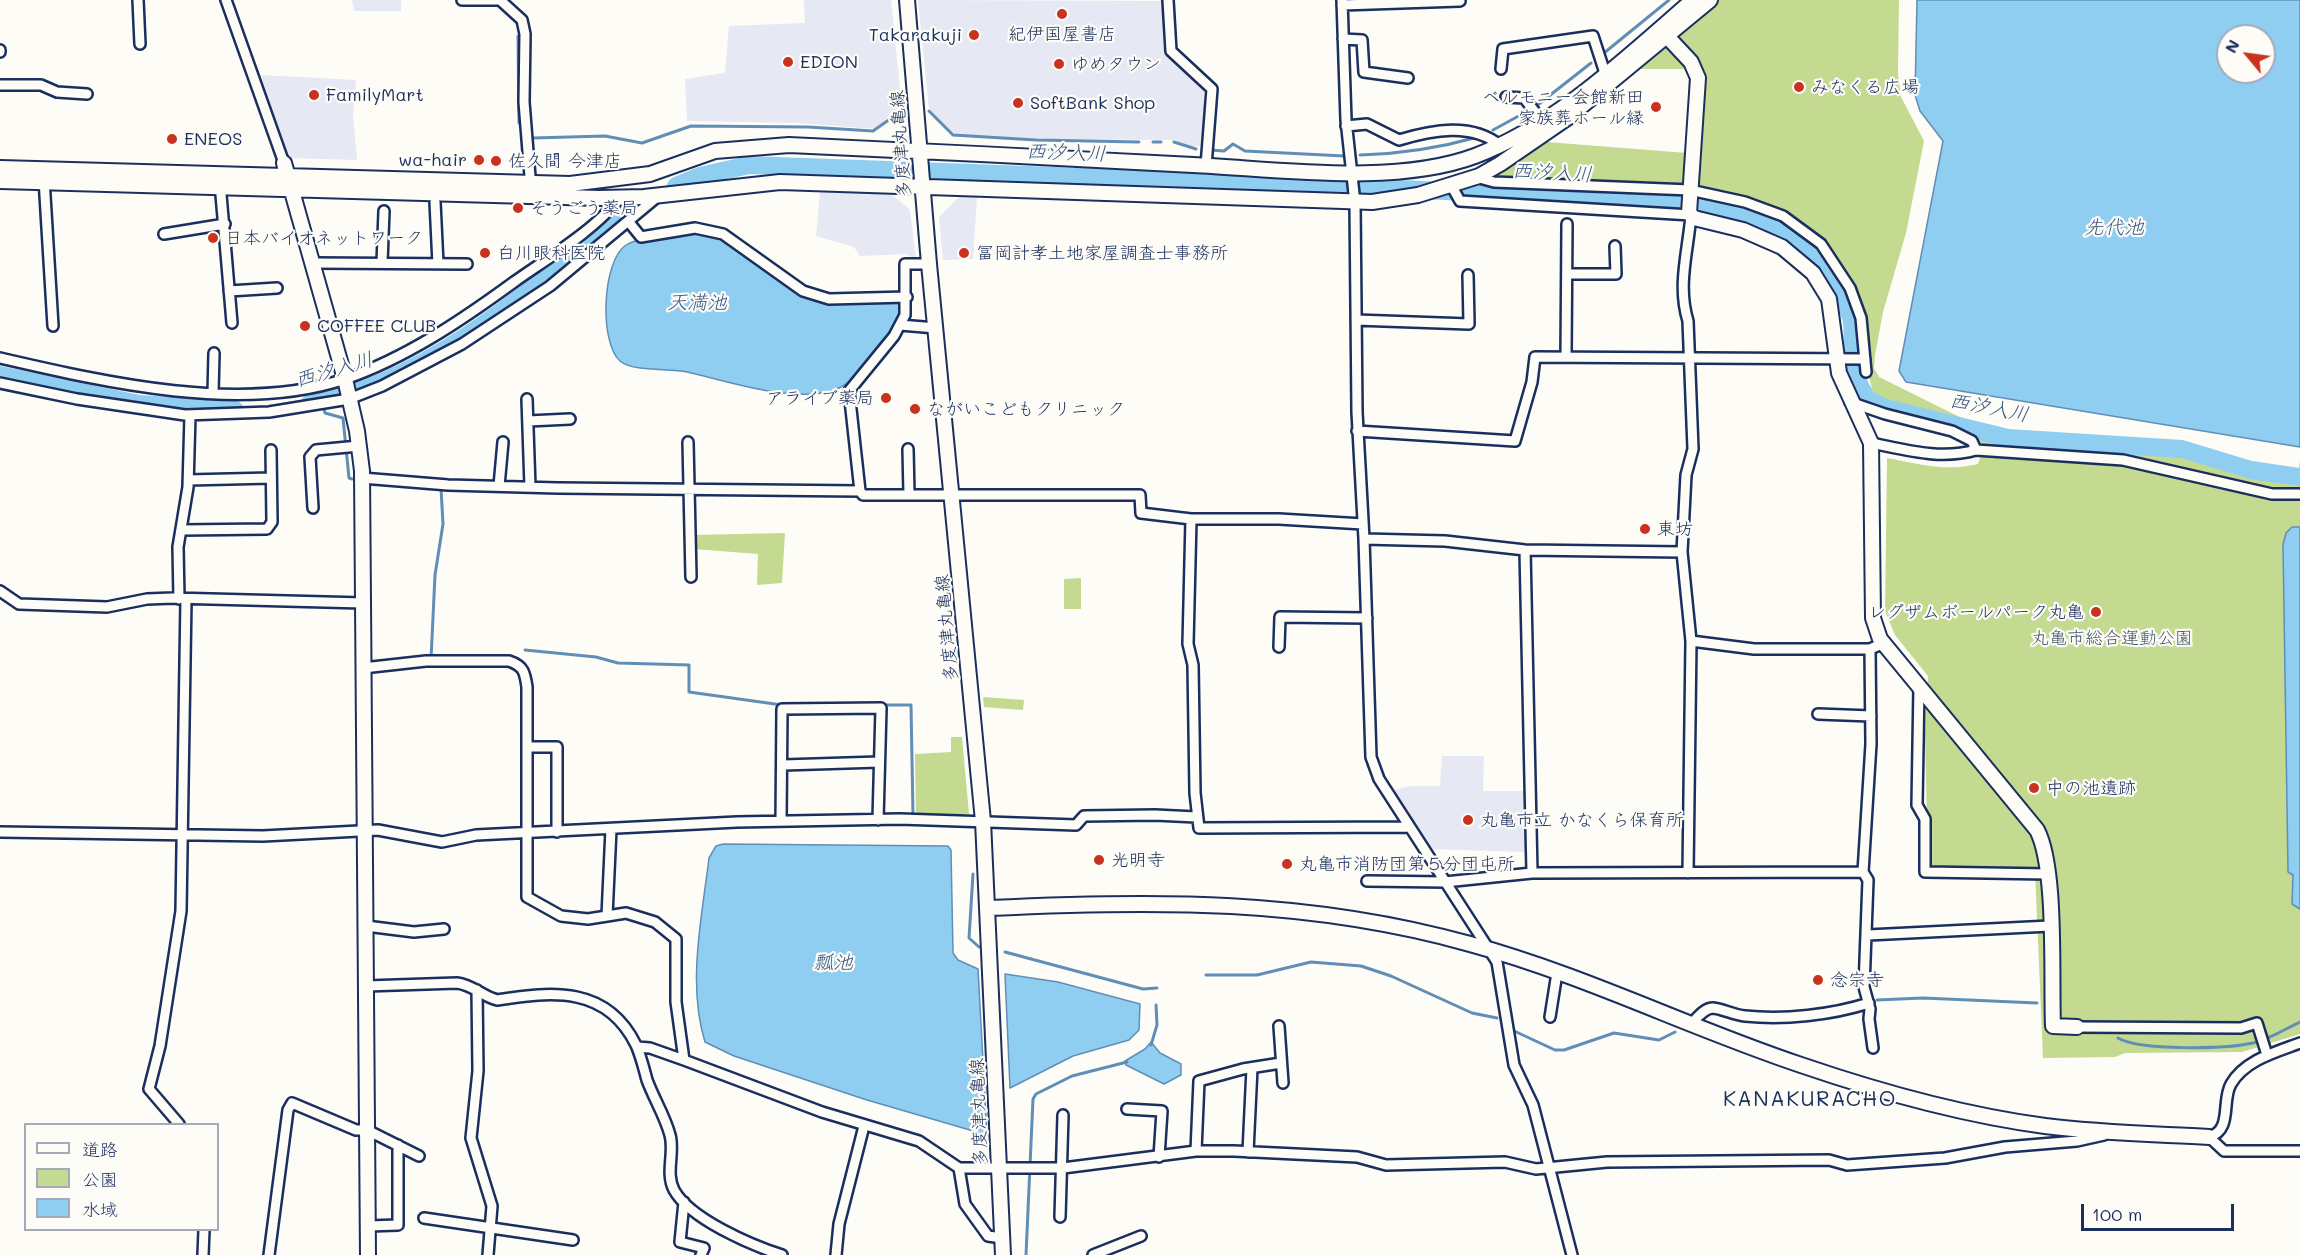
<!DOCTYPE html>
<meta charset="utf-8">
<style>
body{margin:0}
#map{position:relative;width:2300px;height:1255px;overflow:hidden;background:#fdfcf7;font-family:Mali,"Klee One",sans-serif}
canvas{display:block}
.legend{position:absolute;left:24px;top:1123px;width:195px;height:108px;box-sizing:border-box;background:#fdfcf7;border:2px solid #a3aaba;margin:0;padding:8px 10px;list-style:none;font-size:18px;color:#1b2f5e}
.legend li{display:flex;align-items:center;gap:12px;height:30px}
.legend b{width:30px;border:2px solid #a3aaba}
.north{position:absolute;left:2216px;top:24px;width:60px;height:60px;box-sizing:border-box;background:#fdfcf7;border:2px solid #a3aaba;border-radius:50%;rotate:299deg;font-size:16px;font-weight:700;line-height:24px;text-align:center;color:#1b2f5e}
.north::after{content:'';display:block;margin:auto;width:21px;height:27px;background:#c8321e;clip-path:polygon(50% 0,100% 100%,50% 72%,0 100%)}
.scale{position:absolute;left:2081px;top:1204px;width:153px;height:27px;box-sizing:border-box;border:3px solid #1b2f5e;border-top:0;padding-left:8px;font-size:18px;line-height:21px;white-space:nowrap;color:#1b2f5e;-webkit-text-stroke:4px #fdfcf7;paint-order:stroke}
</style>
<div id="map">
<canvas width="2300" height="1255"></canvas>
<ul class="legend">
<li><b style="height:8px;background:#fdfcf7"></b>道路</li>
<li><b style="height:16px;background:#c3da90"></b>公園</li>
<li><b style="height:16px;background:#90cef1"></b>水域</li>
</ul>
<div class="north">N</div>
<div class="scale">100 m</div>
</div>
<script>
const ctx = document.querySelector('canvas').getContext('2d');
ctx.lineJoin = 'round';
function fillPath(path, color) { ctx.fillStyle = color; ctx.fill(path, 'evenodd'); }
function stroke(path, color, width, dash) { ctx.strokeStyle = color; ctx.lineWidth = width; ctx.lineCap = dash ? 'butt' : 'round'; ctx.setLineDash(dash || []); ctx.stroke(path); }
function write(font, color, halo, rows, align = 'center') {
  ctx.font = font + ' Mali,"Klee One",sans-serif'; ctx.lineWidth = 4.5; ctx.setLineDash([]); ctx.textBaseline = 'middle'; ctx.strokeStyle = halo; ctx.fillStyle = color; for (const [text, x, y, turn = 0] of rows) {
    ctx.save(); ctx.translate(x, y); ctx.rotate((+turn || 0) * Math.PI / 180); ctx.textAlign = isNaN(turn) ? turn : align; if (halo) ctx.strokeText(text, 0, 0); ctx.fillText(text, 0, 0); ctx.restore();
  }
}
fillPath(new Path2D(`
 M352 0H401V11H354Z
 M804 0H891L902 109 889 116 876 129 798 123 687 121 685 79 725 73 729 26 805 23Z
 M918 0 1164 1 1163 45 1167 53 1203 89 1205 102 1200 146H1188L1175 140 1035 139 953 135 929 109Z
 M260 75 356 80 353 115 357 160 288 158Z
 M820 191 891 194 910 210 916 259 906 254 860 256 854 247 816 236Z
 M960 196 977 197 973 259 943 260 939 217Z
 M1442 756H1484L1483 791H1525L1528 852 1428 849 1390 791 1410 786H1440Z`), '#e6e8f3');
fillPath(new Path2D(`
 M1718 0H1899L1898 74 1901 97 1924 141 1906 233 1883 312 1875 355 1874 368 1879 377 2002 438 2183 455 2206 462 2298 473 2300 461V1034L2242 1052 2125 1053 2115 1057 2043 1058 2035 871 1928 867 1925 736 1928 676 1895 635 1885 611 1887 458C1919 464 1946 472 1978 464L1981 455 1957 436 1879 416 1866 365 1857 298 1835 258 1801 221 1751 200 1686 185 1490 175 1547 142 1687 153 1689 69H1635Z
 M785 533 782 583 757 585 758 554 694 549V535Z
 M1081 578V609H1064V579Z
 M983 697 1024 700 1023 710 984 707Z
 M951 737H962L969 814H916L915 754 951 752Z`), '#c3da90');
const water = new Path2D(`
 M1917 0H2300V447L1906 382 1899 371 1943 141 1920 111 1915 95ZM2228 36H2264V72H2228Z
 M698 233 721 236 804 295 820 302 901 300 904 307C896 327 886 340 872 356 862 367 853 382 839 388 799 406 728 381 687 372 669 368 633 372 620 361 599 342 602 261 626 245 640 236 679 235 698 233Z
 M2292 527H2300V909L2292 904 2293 875 2288 872 2283 545 2286 533Z
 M723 844 948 846 951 850 953 953 958 960 978 969 987 1135 867 1100 734 1056 705 1042C687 984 702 917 709 858L716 846Z
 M1005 974 1058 982 1140 1004 1139 1030 1129 1040 1073 1056 1010 1088Z
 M1151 1042 1160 1053 1181 1064V1075L1164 1084 1126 1065 1125 1061 1145 1049Z`);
fillPath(water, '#90cef1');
stroke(water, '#618eb6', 1.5);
stroke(new Path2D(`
 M518 36 519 123
 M1604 53 1669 0
 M929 111 953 135 1036 140 1139 142
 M1493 130 1535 107 1591 63
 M533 138 605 136 642 143 691 126 808 127 873 131 900 112
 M1153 142H1161
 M1174 142 1196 149
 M1210 150 1224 151 1233 144 1245 151 1344 156
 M1360 155C1401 154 1439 148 1478 137
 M324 409 325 413 343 418 349 478 352 479
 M525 650 596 657 618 663 689 665V692L782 705
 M431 659 435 575 443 524 441 488 438 487
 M882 705H911L913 815
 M920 815 969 817
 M973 874 969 938 979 947
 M1005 952 1143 989 1157 988
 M1206 975H1257L1311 962 1361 966 1391 976 1472 1013 1497 1018
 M1877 1000 1923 998 2037 1003
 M1512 1030 1555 1050H1564L1614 1033 1659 1040 1675 1032
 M2118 1038C2140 1051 2226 1049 2253 1043 2268 1040 2285 1029 2300 1022
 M1151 1045 1157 1025 1156 1005
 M1026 1255 1033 1099 1036 1094 1072 1076 1127 1062`), '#618eb6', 3);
stroke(new Path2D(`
 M676 186 700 176 749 165 1335 186 1686 202C1750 212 1815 230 1842 296 1845 304 1850 313 1852 321 1854 336 1850 352 1853 367 1855 379 1862 390 1868 400L1885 408 2008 438 2182 449 2251 470 2300 477
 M0 375 139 404 235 410
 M310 403C428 385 540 282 629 208`), '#90cef1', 18);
const street = new Path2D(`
 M138 0 140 44
 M226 0 284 163
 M462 0H500L522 20 525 34 524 102 531 189
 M1168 0 1171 51 1212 89 1206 166
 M1342 0 1346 120 1355 203 1357 412 1364 539 1371 757 1379 779 1497 962 1514 1065 1533 1105 1572 1255
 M1342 5 1460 1
 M1343 39 1362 40 1364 72 1408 78
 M0 52V50
 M1501 69 1503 49 1593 36 1605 73 1609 78
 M0 85H41L57 92 87 94
 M1506 97 1524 98 1543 122
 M1346 126 1367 124 1399 140C1432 130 1472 122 1501 146
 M1476 177 1494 182 1690 190 1745 202 1783 216 1821 244 1850 288 1861 318 1866 372
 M44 179 53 326
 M220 183 232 323
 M1451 185 1460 201 1691 215C1688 252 1677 285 1688 321L1693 449 1686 475 1682 552 1691 641 1688 873
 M435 202 438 264
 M628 221 641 237 695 228 723 234 803 291 829 299 907 297
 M164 234 225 224
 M313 263 467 264
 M382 263 384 211
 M1567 274H1616L1615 246
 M229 291 277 288
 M1356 320 1469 324 1468 275
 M900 325 936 328
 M1566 357 1567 224
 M0 358C104 382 241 414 345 379 406 358 462 320 514 282 545 260 598 228 620 197
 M0 383 77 399 185 415 269 412 349 399 382 386 462 344 550 286 657 197
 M213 393 214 353
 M527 399 530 487
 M1850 402 1885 414 1952 431 1972 441 1976 450
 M528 421 570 419
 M1357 431 1515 441 1532 382 1535 357 1865 359
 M688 442 691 577
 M1871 443C1907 450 1940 460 1976 450L2123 460 2272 494H2300
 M908 449 909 495
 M362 478 448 485 558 488 860 491 863 495H1140L1141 513 1191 519H1279L1363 524
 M188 480 271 478
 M499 486 503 442
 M860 491 849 391 894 336 905 315V264H929
 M313 508 310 457 316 450 359 446
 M1191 519 1188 644 1193 665 1195 793 1199 828 1409 827
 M182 530 267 529 272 522 271 450
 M1364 539 1445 541 1525 550 1682 552
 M1525 550 1532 873
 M0 591 19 604 107 607 147 599 173 598 363 603
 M179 599 178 547 188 487 190 415
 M1691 641 1754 649H1870
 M1279 647 1280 617 1367 618
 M363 668 426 661H509C524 666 525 673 527 687V897L561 916 588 919 626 913 655 922 676 939V1002L684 1060
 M1919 686 1917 805 1925 819V872L2048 874
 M1818 714 1871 716
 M528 747H557V832
 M783 765 879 762
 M781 821 782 709 881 708 878 820
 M0 832 263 836 378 830 442 842 476 835 737 822 900 819 1076 825 1084 816 1155 815 1196 817
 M1367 881 1445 882 1532 873 1863 872
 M607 916 611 829
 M366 926 414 932 444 929
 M1868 935 2050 926
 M366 986 457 983C473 985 482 996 497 1000 553 991 607 986 636 1045 641 1056 644 1069 647 1080 654 1099 665 1116 670 1135 675 1152 665 1173 674 1190 690 1219 751 1245 782 1255
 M477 990 478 1071 471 1138 492 1206 488 1255
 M1550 1017 1557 973
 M1691 1024C1697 1018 1704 1008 1713 1008 1723 1009 1734 1015 1745 1016 1785 1020 1831 1015 1869 1003
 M1279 1026 1283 1083
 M2077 1027 2241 1028 2257 1023 2267 1055
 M2300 1043C2276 1052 2245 1060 2231 1084 2221 1101 2233 1130 2209 1137L2224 1151H2300
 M637 1047 650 1048 684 1060 822 1112 919 1141 959 1168H1063L1196 1151H1234L1357 1157 1386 1165 1505 1162 1536 1169 1607 1162 1829 1160 1847 1165 1945 1158 2005 1147 2077 1141 2104 1135
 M1873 1048 1869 1019 1870 1009 1864 987 1868 880 1863 872 1871 744 1870 649 1884 643
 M1127 1109 1162 1111 1159 1157
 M179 1124 149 1089 160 1046 181 911 186 599
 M1196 1151 1199 1081 1243 1069 1281 1063
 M1248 1152 1252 1068
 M959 1168 965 1204 988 1236 1002 1238
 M684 1202 680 1242 704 1248 701 1255
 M1060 1217 1063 1115
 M424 1218 573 1240
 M368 1226 398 1225V1145
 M203 1255 204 1230
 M269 1255 288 1110 292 1103 356 1130H367L419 1156
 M836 1255 839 1224 864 1126
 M1093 1255 1141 1236`);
const secondary = new Path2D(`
 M907 0 929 264 983 821 1003 1255
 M1662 31 1691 62 1698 78 1689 213 1694 218 1743 230 1782 247 1813 273 1829 299 1839 373 1871 443 1873 618 1880 639 1894 656 2037 830C2057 868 2051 979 2053 1026L2077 1027
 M284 163 345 379 357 431 362 471 368 1255
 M0 168 570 184 650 174 715 151 789 145C924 151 1058 158 1193 165 1278 169 1394 186 1475 156 1557 125 1627 57 1693 0
 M0 181 599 198 644 197 780 182 1372 202 1418 195 1479 176 1500 164 1567 118 1710 0
 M989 908C1155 900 1309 899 1470 944 1584 975 1690 1028 1801 1065 1880 1092 1963 1115 2045 1126 2099 1133 2154 1134 2209 1137`);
stroke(street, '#1b2f5e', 14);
stroke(secondary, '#1b2f5e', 18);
stroke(street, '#fdfcf7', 9);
stroke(secondary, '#fdfcf7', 14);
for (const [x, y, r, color] of [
 [1062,14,6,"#c8321e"],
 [974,35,6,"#c8321e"],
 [788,62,6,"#c8321e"],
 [1059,64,6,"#c8321e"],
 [1799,87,6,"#c8321e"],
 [314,95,6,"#c8321e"],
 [1018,103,6,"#c8321e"],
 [1656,107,6,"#c8321e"],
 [172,139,6,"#c8321e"],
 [479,160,6,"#c8321e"],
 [496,161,6,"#c8321e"],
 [518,208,6,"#c8321e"],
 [213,238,6,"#c8321e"],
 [485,253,6,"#c8321e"],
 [964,253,6,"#c8321e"],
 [305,326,6,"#c8321e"],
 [886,398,6,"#c8321e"],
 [915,409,6,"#c8321e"],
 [1645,529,6,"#c8321e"],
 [2096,612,6,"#c8321e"],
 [2034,788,6,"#c8321e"],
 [1468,820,6,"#c8321e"],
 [1099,860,6,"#c8321e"],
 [1287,864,6,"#c8321e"],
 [1818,980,6,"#c8321e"]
]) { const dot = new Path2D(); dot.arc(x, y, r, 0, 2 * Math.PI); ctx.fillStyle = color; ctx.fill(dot); stroke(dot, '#fdfcf7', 2); }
write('18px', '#1b2f5e', '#fdfcf7', [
 ["紀伊国屋書店",1062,34,"center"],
 ["Takarakuji",962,35,"right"],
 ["EDION",800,62],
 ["ゆめタウン",1071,64],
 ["みなくる広場",1811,87],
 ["FamilyMart",326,95],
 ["ベルモニー会館新田",1644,97,"right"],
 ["家族葬ホール縁",1644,118,"right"],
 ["SoftBank Shop",1030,103],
 ["ENEOS",184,139],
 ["wa-hair",467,160,"right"],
 ["佐久間 今津店",508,161],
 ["そうごう薬局",530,208],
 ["日本バイオネットワーク",225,238],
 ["白川眼科医院",497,253],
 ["冨岡計孝土地家屋調査士事務所",976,253],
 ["COFFEE CLUB",317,326],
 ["アライブ薬局",874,398,"right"],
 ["ながいこどもクリニック",927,409],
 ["東坊",1657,529],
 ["レグザムボールパーク丸亀",2084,612,"right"],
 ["中の池遺跡",2046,788],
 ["丸亀市立 かなくら保育所",1480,820],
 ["光明寺",1111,860],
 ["丸亀市消防団第５分団屯所",1299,864],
 ["念宗寺",1830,980]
], 'left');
write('18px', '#1b2f5e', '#fdfcf7', [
 ["多度津丸亀線",901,144,-94],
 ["多度津丸亀線",947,628,-95],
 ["多度津丸亀線",979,1112,-92]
]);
write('18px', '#455a6a', '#fdfcf7', [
 ["丸亀市総合運動公園",2112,638]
]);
write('italic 20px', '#385783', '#fdfcf7', [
 ["西汐入川",1066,153,2],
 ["西汐入川",1552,173,3],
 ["先代池",2114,228],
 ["天満池",697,303],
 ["西汐入川",334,370,-16],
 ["西汐入川",1989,408,11],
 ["瓢池",833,963]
]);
ctx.letterSpacing = '1.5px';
write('21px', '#1b2f5e', '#fdfcf7', [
 ["KANAKURACHO",1810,1100]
]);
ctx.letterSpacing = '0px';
</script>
